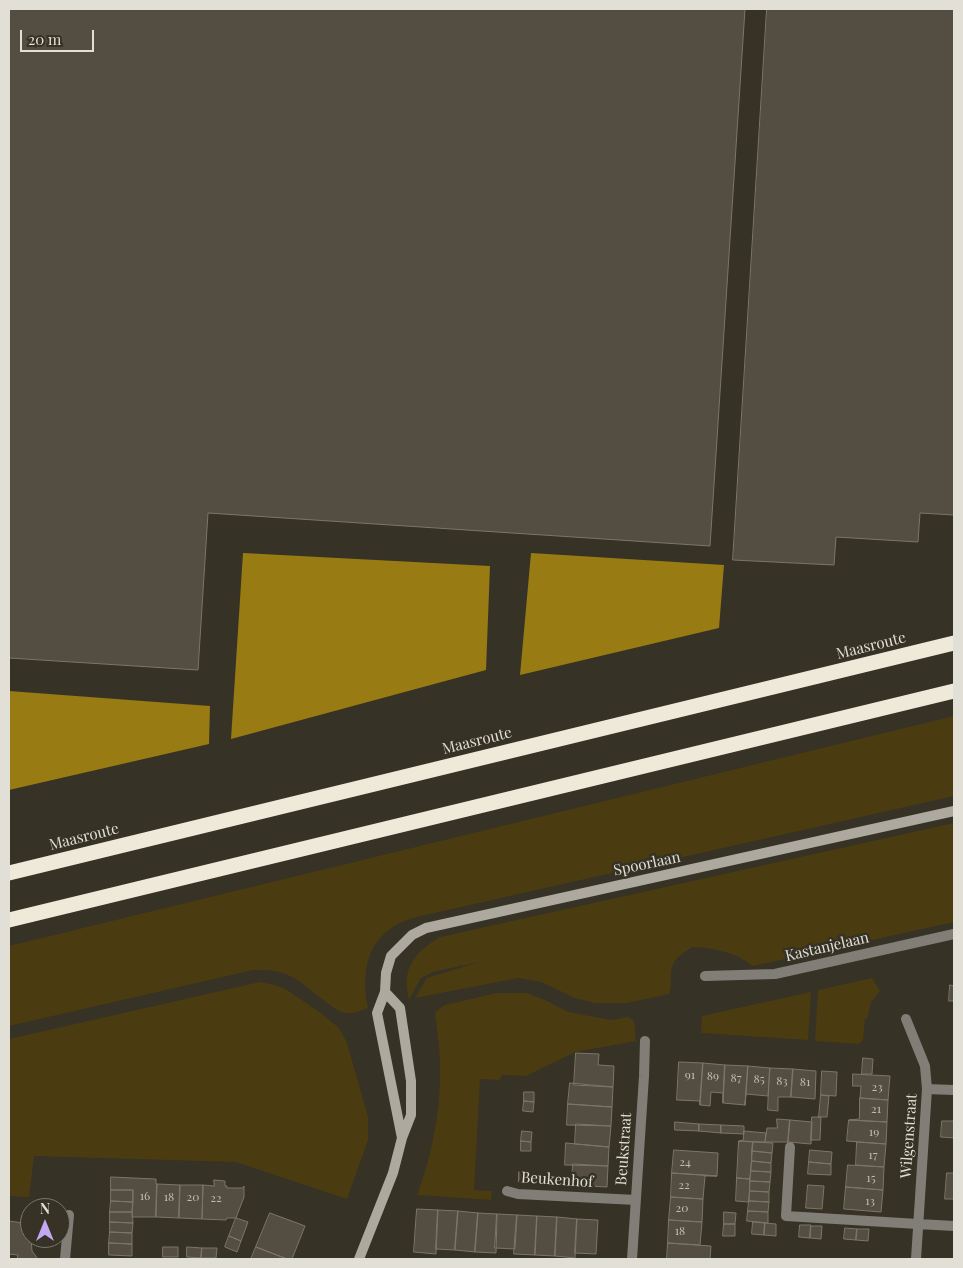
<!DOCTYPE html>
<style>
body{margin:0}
#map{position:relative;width:963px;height:1268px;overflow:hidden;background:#363225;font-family:"Playfair Display",serif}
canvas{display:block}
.frame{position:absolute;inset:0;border:10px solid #e2dfd7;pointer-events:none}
.north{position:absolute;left:20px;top:1198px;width:50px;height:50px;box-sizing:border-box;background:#363225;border:1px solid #7b776c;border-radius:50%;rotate:0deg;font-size:14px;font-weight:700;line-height:20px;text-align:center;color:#e2dfd7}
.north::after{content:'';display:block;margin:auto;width:18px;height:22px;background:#c2a7f2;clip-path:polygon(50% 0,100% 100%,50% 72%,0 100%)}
.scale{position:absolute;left:20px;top:30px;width:74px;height:22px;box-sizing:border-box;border:2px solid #e2dfd7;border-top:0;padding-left:6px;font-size:15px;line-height:18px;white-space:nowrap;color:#e2dfd7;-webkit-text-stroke:4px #363225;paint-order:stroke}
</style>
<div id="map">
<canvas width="963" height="1268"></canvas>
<div class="frame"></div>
<div class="north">N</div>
<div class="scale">20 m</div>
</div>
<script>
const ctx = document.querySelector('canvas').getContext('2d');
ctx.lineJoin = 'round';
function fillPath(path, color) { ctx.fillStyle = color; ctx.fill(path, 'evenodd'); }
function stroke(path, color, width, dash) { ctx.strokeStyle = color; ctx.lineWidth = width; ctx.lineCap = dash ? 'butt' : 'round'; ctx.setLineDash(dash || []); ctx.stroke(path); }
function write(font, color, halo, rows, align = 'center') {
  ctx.font = font + ' "Playfair Display",serif'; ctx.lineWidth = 5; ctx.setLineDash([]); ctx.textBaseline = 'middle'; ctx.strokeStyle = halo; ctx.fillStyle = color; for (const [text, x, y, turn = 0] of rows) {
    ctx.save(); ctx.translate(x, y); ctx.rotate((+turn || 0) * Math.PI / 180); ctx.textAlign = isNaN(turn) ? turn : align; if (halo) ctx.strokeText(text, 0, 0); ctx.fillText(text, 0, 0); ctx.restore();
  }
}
fillPath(new Path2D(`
 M954 716V796L421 916C415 918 408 919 402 922 366 938 361 974 368 1008 362 1010 353 1014 346 1013 337 1012 329 1004 322 999 295 978 289 969 253 970L9 1026V946Z
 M954 823V922L753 966C735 952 715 948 692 947 679 956 670 961 671 978 671 984 671 989 669 994L627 1003H595L575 998 541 982 518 978 415 998 427 978 479 962 433 972 421 978 409 1000C408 994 406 986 407 980 407 961 424 946 440 937Z
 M872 978 880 991 871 1002 867 1019H865L863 1040 859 1044 815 1041 818 990Z
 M260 982 275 985 287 990 321 1013 339 1028 347 1043 368 1117V1140L347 1199 236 1162 34 1156 29 1197 9 1196V1039Z
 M811 992 808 1040 701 1033 702 1016Z
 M497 993H527L547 1001 568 1012 611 1020 628 1017 634 1021 636 1041 575 1052 526 1076 502 1075 499 1080 480 1079 474 1190 492 1191 491 1200 417 1195C432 1156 441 1109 440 1066 440 1049 437 1030 435 1012L445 1005Z`), '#4a3c10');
fillPath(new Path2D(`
 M243 553 490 566 486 670 231 739Z
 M531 553 724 565 719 628 520 675Z
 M9 691 210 706 209 744 9 790Z`), '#997b13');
const building = new Path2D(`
 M9 9H745L710 546 208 513 198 670 9 658Z
 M767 9H954V515L920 513 918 542 836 537 834 565 733 560Z
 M950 985 954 986V1001H949Z
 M576 1053 599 1054 598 1065 614 1066 613 1087 574 1085Z
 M863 1058 873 1059 872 1074H862Z
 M679 1062 703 1063 700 1105V1101L677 1100Z
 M703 1063 725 1065 723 1103V1093L711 1092 710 1106 700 1105Z
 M725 1065 748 1066 745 1105 723 1103Z
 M748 1066 770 1068 768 1096 746 1094 745 1105Z
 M770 1068 793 1069 791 1097H778V1111L768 1110Z
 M793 1069 816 1071 815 1099 791 1097Z
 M822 1071 837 1072 836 1096 821 1095Z
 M853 1074 890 1076 888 1100 860 1098 861 1086H853Z
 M570 1083 613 1087 612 1107 568 1104Z
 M524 1092H534V1102L524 1101Z
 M821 1095 829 1096 827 1117H819Z
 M860 1098 888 1100 887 1122 849 1120 859 1119Z
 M524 1101 534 1102 533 1112 523 1111Z
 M568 1104 612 1107 611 1126 567 1125Z
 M812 1117H821L820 1140H811Z
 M777 1119 790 1120 788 1142H765L767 1128H777Z
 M790 1120 812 1122 811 1144 788 1142Z
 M849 1120 887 1122 886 1144 847 1141Z
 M942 1121H954V1138L941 1137Z
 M675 1122 699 1124V1131L675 1130Z
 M576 1124 611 1126 609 1147 575 1144Z
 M699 1124 721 1125V1133L699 1131Z
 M721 1125 744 1126V1134L721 1133Z
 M522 1131 532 1132 531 1142 521 1141Z
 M744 1131 766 1133 765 1142 739 1141 743 1140Z
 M521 1141 531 1142V1151H521Z
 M739 1141 753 1142 750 1179 737 1178Z
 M753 1142 773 1143 772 1153 752 1151Z
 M857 1142 886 1144 884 1167 856 1165Z
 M566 1143 609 1147 608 1166 565 1165Z
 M674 1150 718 1153 717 1176 672 1173Z
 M810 1150 832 1152 831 1164 809 1162Z
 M752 1151 772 1153 771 1163 752 1161Z
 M752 1161 771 1163V1172L751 1171Z
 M809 1162 831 1164V1175L808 1174Z
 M573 1164 608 1166 607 1187 572 1185Z
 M848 1165 884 1167 883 1190 846 1187Z
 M751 1171 771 1172 770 1182 750 1181Z
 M519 1172H529V1182H519Z
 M672 1173 717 1176H705L703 1199 671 1197Z
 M947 1173H954V1199H945Z
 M111 1177 156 1179V1184H157L156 1217H132L133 1190H111Z
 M737 1178 750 1179 749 1202 736 1201Z
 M214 1180 225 1181V1186H227V1188H243L244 1186V1197L236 1218H227L226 1220 202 1219 203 1185 214 1186Z
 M750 1181 770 1182 769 1192 750 1191Z
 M157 1184 180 1185 179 1218 156 1217Z
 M180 1185H203L202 1219 179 1218Z
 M808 1185 824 1186 822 1209 806 1208Z
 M846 1187 883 1190 881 1212 844 1209Z
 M111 1190H133V1202L111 1201Z
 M750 1191 769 1192V1202L749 1201Z
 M671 1197 703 1199 702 1222 669 1220Z
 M111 1201 133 1202 132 1212H110Z
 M749 1201 769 1202 768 1212 748 1211Z
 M417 1209 438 1210 436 1254 414 1252Z
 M438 1210 458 1211 455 1250 436 1249Z
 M458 1211 478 1213 475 1252 455 1250Z
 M748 1211 768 1212V1223L747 1221Z
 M110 1212H132L133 1223 110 1222Z
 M724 1212 736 1213 735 1224H724Z
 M270 1213 305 1226 292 1259H287L256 1247Z
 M478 1213 497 1214 496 1253 475 1252Z
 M497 1214 517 1215 515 1249 495 1248Z
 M517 1215 537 1216 535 1255 514 1254Z
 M537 1216 557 1217 555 1256 535 1255Z
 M557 1217 577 1219 575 1258 555 1256Z
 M236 1218 248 1222 241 1241 229 1236Z
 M577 1219 598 1220 596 1254 575 1253Z
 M669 1220 702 1222 700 1245 668 1243Z
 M9 1221 30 1224 32 1251 38 1259H17L18 1255 9 1254Z
 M110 1222 133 1223 132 1233 110 1232Z
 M753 1222 765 1223 764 1235 752 1234Z
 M765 1223 776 1224V1236L764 1235Z
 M724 1224H735V1236H723Z
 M800 1225H811L810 1238 799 1237Z
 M811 1226H822L821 1239 810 1238Z
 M845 1228 857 1229 856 1240 844 1239Z
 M857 1229H869L868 1241 856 1240Z
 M110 1232 132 1233V1244L109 1243Z
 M229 1236 241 1241 237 1252 225 1247Z
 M109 1243 132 1244V1256L109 1255Z
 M668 1243 711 1246 710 1259H667Z
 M163 1247H178V1257H163Z
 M187 1247 202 1248 201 1258 187 1257Z
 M256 1247 287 1259H251Z
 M202 1248H217L216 1258H201Z`);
fillPath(building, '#534e41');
stroke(building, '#7b7667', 1);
stroke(new Path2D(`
 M790 1147 786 1216 918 1224`), '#817e78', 10);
stroke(new Path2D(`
 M705 976 775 974 954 934
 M906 1019 925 1066 927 1089 916 1259
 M927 1089 954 1090
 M507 1191 518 1194 636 1200
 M918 1224 954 1226
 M65 1259 69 1215
 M632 1259 644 1076 645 1041`), '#817e78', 10);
stroke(new Path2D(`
 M402 1138 377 1013 385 992 386 973 391 956 412 935 426 928 954 811
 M359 1259 393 1173 402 1138 411 1115V1081L400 1008 385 992`), '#ada99f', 10);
stroke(new Path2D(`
 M9 873 954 643
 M9 920 954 691`), '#efe9d9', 15);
write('12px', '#bebbb2', null, [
 ["91",690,1075],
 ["89",713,1076],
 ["87",736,1078],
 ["85",759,1079],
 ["83",782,1081],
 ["81",805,1082],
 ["23",877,1087],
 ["21",876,1109],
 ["19",874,1132],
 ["17",873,1155],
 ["24",685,1162],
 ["15",871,1178],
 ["22",684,1185],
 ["16",145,1196],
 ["18",169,1197],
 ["20",193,1197],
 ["22",216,1198],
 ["13",870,1201],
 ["20",682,1208],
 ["18",680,1231]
]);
write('15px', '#e2dfd7', '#363225', [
 ["Maasroute",871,646,-14],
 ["Maasroute",477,741,-14],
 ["Maasroute",84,837,-14],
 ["Spoorlaan",647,864,-12],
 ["Kastanjelaan",827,947,-13],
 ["Wilgenstraat",909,1136,-86],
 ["Beukstraat",624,1149,-86],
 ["Beukenhof",557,1180,4]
]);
</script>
